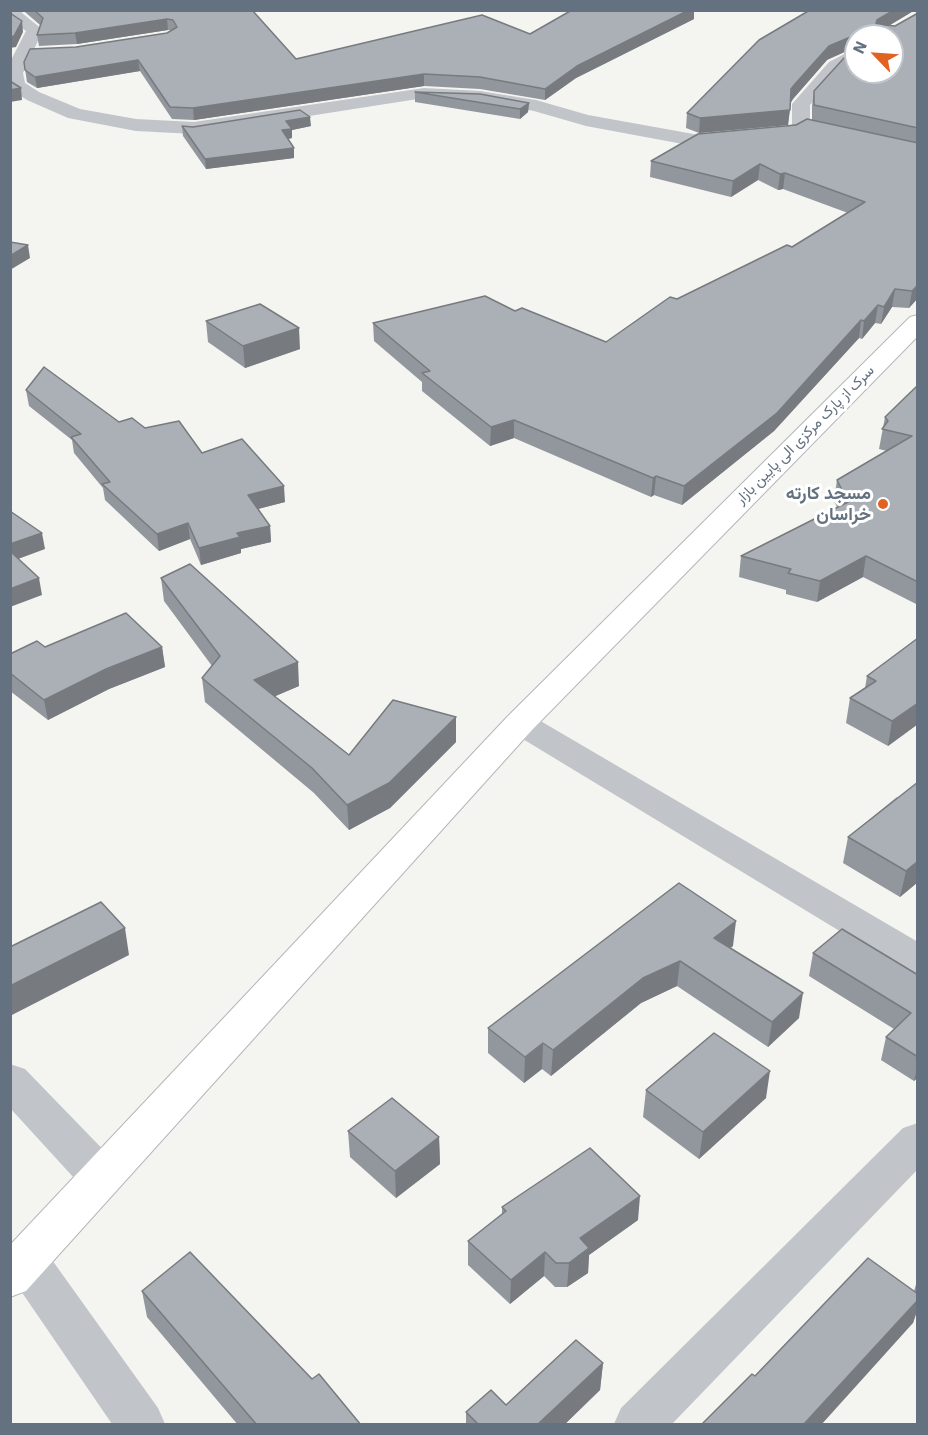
<!DOCTYPE html>
<meta charset="utf-8">
<style>
body{margin:0}
#map{position:relative;width:928px;height:1435px;overflow:hidden;background:#f4f4f0;font-family:"IBM Plex Sans",sans-serif}
canvas{display:block}
.frame{position:absolute;inset:0;border:12px solid #637181;pointer-events:none}
.north{position:absolute;left:844px;top:24px;width:60px;height:60px;box-sizing:border-box;background:#fff;border:2px solid #c1c6cd;border-radius:50%;rotate:295deg;font-size:16px;font-weight:700;line-height:24px;text-align:center;color:#637181}
.north::after{content:'';display:block;margin:auto;width:21px;height:27px;background:#e16323;clip-path:polygon(50% 0,100% 100%,50% 72%,0 100%)}
</style>
<div id="map">
<canvas width="928" height="1435"></canvas>
<div class="frame"></div>
<div class="north">N</div>
</div>
<script>
const ctx = document.querySelector('canvas').getContext('2d');
ctx.lineJoin = 'round';
function stroke(path, color, width, dash) { ctx.strokeStyle = color; ctx.lineWidth = width; ctx.lineCap = dash ? 'butt' : 'round'; ctx.setLineDash(dash || []); ctx.stroke(path); }
function fillPath(path, color) { ctx.fillStyle = color; ctx.fill(path, 'evenodd'); }
function write(font, color, halo, rows, align = 'center') {
  ctx.font = font + ' "IBM Plex Sans",Vazirmatn,sans-serif'; ctx.lineWidth = 6; ctx.setLineDash([]); ctx.textBaseline = 'middle'; ctx.strokeStyle = halo; ctx.fillStyle = color; for (const [text, x, y, turn = 0] of rows) {
    ctx.save(); ctx.translate(x, y); ctx.rotate((+turn || 0) * Math.PI / 180); ctx.textAlign = isNaN(turn) ? turn : align; if (halo) ctx.strokeText(text, 0, 0); ctx.fillText(text, 0, 0); ctx.restore();
  }
}
const secondary = new Path2D(`
 M918 315V336L532 730 26 1291 10 1297V1245L508 716 910 317Z`);
stroke(secondary, '#b4b8bc', 2);
fillPath(new Path2D(`
 M10 10H23L22 13 43 30 23 73 25 83 39 92 80 109 136 119 194 122 424 88 480 91 536 100 588 115 699 135 789 127 792 124V104L829 62 856 48V60L841 70 810 105V126L801 136 794 138 699 147 586 126 534 111 480 101 424 98 194 134 136 131 68 118 27 100 10 89V62L26 31 10 19Z
 M520 713 532 716 918 942V974L904 970 508 730 503 723 508 716Z
 M10 1064 25 1069 117 1164 123 1177 117 1190 101 1195 85 1190 10 1108Z
 M918 1123V1169L672 1424H614L621 1408 903 1128Z
 M26 1240 42 1246 158 1408 165 1424H112L10 1275V1246Z`), '#c1c4c8');
fillPath(secondary, '#fff');
fillPath(new Path2D(`
 M24 10H252L296 59 530 34 694 19 576 78 545 100 480 89 424 86 194 120 172 119 140 71 37 88 27 82 24 62 76 47 167 33 172 30H168L77 44 39 46 37 35 40 25 25 12Z
 M810 10H915L890 25 895 26 918 13V298L909 308 892 307 881 324 875 323 862 339 859 338 774 431 682 505 654 495 651 497 514 438 490 446 422 391V382L374 341 373 323 515 311 606 342 677 299 792 247 848 213 783 189 778 190 758 180 731 197 650 177 651 161 812 120V106L814 91 892 36H856L827 60 793 99 790 103 788 125 699 133 686 128 687 113Z
 M415 92 529 103 528 112 520 119 415 102Z
 M182 126 193 127 311 126 292 130V138L288 139 294 158 206 169 183 136Z
 M206 321 300 349 245 368 208 342Z
 M918 385V605L863 577 817 602 786 594V590L739 577 741 556 837 507 834 501 837 480 887 451 879 449 885 417Z
 M26 390 119 422 145 428 202 453 285 502 258 509 270 526 271 542 241 549V553L201 565 190 539 159 551 105 500 103 488 74 453 72 440 29 406Z
 M161 578 299 686 275 696 349 755 456 742 390 808 349 830 314 793 205 702 202 678 212 666 164 601Z
 M918 638V724L888 746 846 723 850 698 865 688 867 676Z
 M45 647H162L165 667 109 689 48 720 10 691V654Z
 M897 797 918 882 900 897 843 863 848 837Z
 M679 883 733 946 730 948 799 1018 768 1047 677 986 641 1003 551 1076 542 1069 524 1083 488 1053V1028Z
 M813 953 918 975V1077L914 1081 881 1060 886 1037 894 1029 809 976Z
 M646 1090 766 1098 699 1159 643 1117Z
 M348 1131 439 1137 440 1164 396 1198 350 1157Z
 M502 1207 638 1220 589 1255 588 1273 567 1287H555L544 1276 510 1304 468 1265V1241L502 1214Z
 M918 1278V1308L913 1323 755 1376 914 1291Z
 M142 1291 312 1379 361 1425H238L147 1317Z
 M603 1363 600 1390 564 1425H466V1412L506 1405Z`), '#92979d');
fillPath(new Path2D(`
 M689 10H694V19L576 78 545 100V89L577 66Z
 M894 10H915L875 34 877 20Z
 M167 19 168 30 77 44 75 33Z
 M22 21 23 32 16 47 10 48V37Z
 M860 33 859 36H856V47L827 60 793 99 790 104 791 89 795 84 829 46Z
 M138 60 140 71 37 88 35 77Z
 M424 74V86L194 120 193 108Z
 M21 88 22 100 10 102V90Z
 M529 103 528 112 520 119V109Z
 M790 110 788 125 699 133 700 118Z
 M310 117 311 126 292 130V138L282 140V130L286 121Z
 M294 148V158L206 169 205 159Z
 M760 164 758 180 731 197 733 181Z
 M785 173 783 189 778 190 780 174Z
 M28 245 30 258 10 270V256Z
 M918 285V298L909 308 912 291Z
 M895 289 892 307 881 324 884 307Z
 M878 305 875 323 862 339 864 321Z
 M861 320 859 338 774 431 682 505 684 486Z
 M299 328 300 349 245 368 243 346Z
 M514 420V438L490 446 491 427Z
 M656 476 654 495 651 497 653 478Z
 M284 486 285 502 250 511 248 495Z
 M188 523 190 539 159 551 157 534Z
 M270 526 271 542 241 549V553L201 565 199 548 237 533Z
 M42 533 45 549 10 562V544Z
 M866 556 863 577 817 602 820 581Z
 M39 578 42 595 10 607V589Z
 M162 647 165 667 109 689 48 720 44 700 106 669Z
 M298 662 299 686 257 704 254 680Z
 M918 703V724L888 746 892 721Z
 M456 717V742L390 808 349 830 347 805Z
 M918 861V882L900 897 906 871Z
 M736 921 733 946 711 963 714 938Z
 M125 928 129 955 10 1016V986Z
 M680 961 677 986 641 1003 551 1076 553 1050 643 978Z
 M803 993 799 1018 768 1047 772 1022Z
 M543 1043 542 1069 524 1083 525 1057Z
 M918 1065V1077L914 1081Z
 M770 1071 766 1098 699 1159 703 1132Z
 M439 1137 440 1164 396 1198 395 1171Z
 M640 1196 638 1220 589 1255 588 1273 567 1287 569 1263 580 1238Z
 M545 1252 544 1276 510 1304 511 1280Z
 M918 1300V1308L913 1323 821 1425H803Z
 M603 1363 600 1390 564 1425H537Z`), '#777b7f');
const building = new Path2D(`
 M34 10H252L296 59 482 15 530 34 572 10H689L577 66 545 89 480 77 424 74 193 108 170 107 138 60 35 77 25 70 24 62 30 49 76 47 167 33 177 27 173 20 167 19 75 33 37 35 43 18Z
 M810 10H894L877 20 876 24 895 26 918 13V128L814 105V91L844 58 856 50V72H892V36H860V33L829 46 795 84 791 89 790 110 700 118 687 113 759 40Z
 M10 13 22 21 14 36 10 37Z
 M10 81 21 88 10 90Z
 M415 92 480 94 529 103 520 109Z
 M300 110 310 117 286 121 292 129 282 130 294 148 205 159 182 126 193 127Z
 M807 119 918 143V285L912 291 895 289 884 307 878 305 864 321 861 320 777 413 684 486 656 476 653 478 514 420 491 427 422 373 430 371 373 323 485 296 515 311 522 308 606 342 670 297 677 299 787 245 792 247 865 202 785 173 780 174 760 164 733 181 651 161 698 134 796 125Z
 M10 242 28 245 10 256Z
 M260 304 299 328 243 346 206 321Z
 M44 367 119 422 132 418 145 428 179 421 202 453 242 439 284 486 248 495 270 526 237 533 240 537 199 548 188 523 157 534 102 484 110 482 71 437 81 434 26 390Z
 M918 385V582L866 556 820 581 788 573 791 569 741 556 848 502 837 480 912 436 882 429 888 421 885 417Z
 M10 511 42 533 10 544Z
 M10 551 39 578 10 589Z
 M190 564 298 662 254 680 349 755 393 700 456 717 389 783 347 805 312 768 202 678 220 656 161 578Z
 M126 613 162 647 106 669 44 700 10 673V654L37 641 45 647Z
 M918 638V703L892 721 850 698 876 681 867 676Z
 M918 782V861L906 871 848 837Z
 M679 883 736 921 714 938 803 993 772 1022 680 961 643 978 553 1050 543 1043 525 1057 488 1028Z
 M101 902 125 928 10 986V947Z
 M842 929 918 975V1057L886 1037 911 1013 813 953Z
 M714 1033 770 1071 703 1132 646 1090Z
 M392 1098 439 1137 395 1171 348 1131Z
 M590 1148 640 1196 580 1238 589 1248 569 1263H556L545 1252 511 1280 468 1241 506 1211 502 1207Z
 M190 1252 312 1379 319 1374 361 1425H257L142 1291Z
 M868 1258 918 1294V1300L803 1425H701L752 1374 755 1376Z
 M576 1340 603 1363 537 1425H479L466 1412 491 1390 506 1405Z`);
fillPath(building, '#aab0b6');
stroke(building, '#777b7f', 1.5);
for (const [x, y, r, color] of [
 [883,504,6,"#e16323"]
]) { const dot = new Path2D(); dot.arc(x, y, r, 0, 2 * Math.PI); ctx.fillStyle = color; ctx.fill(dot); stroke(dot, '#fff', 2); }
write('15px', '#637181', '#fff', [
 ["سرک از پارک مرکزی الی پایین بازار",805,435,-45]
]);
write('bold 18px', '#637181', '#fff', [
 ["مسجد کارته",871,494],
 ["خراسان",871,515]
], 'right');
</script>
